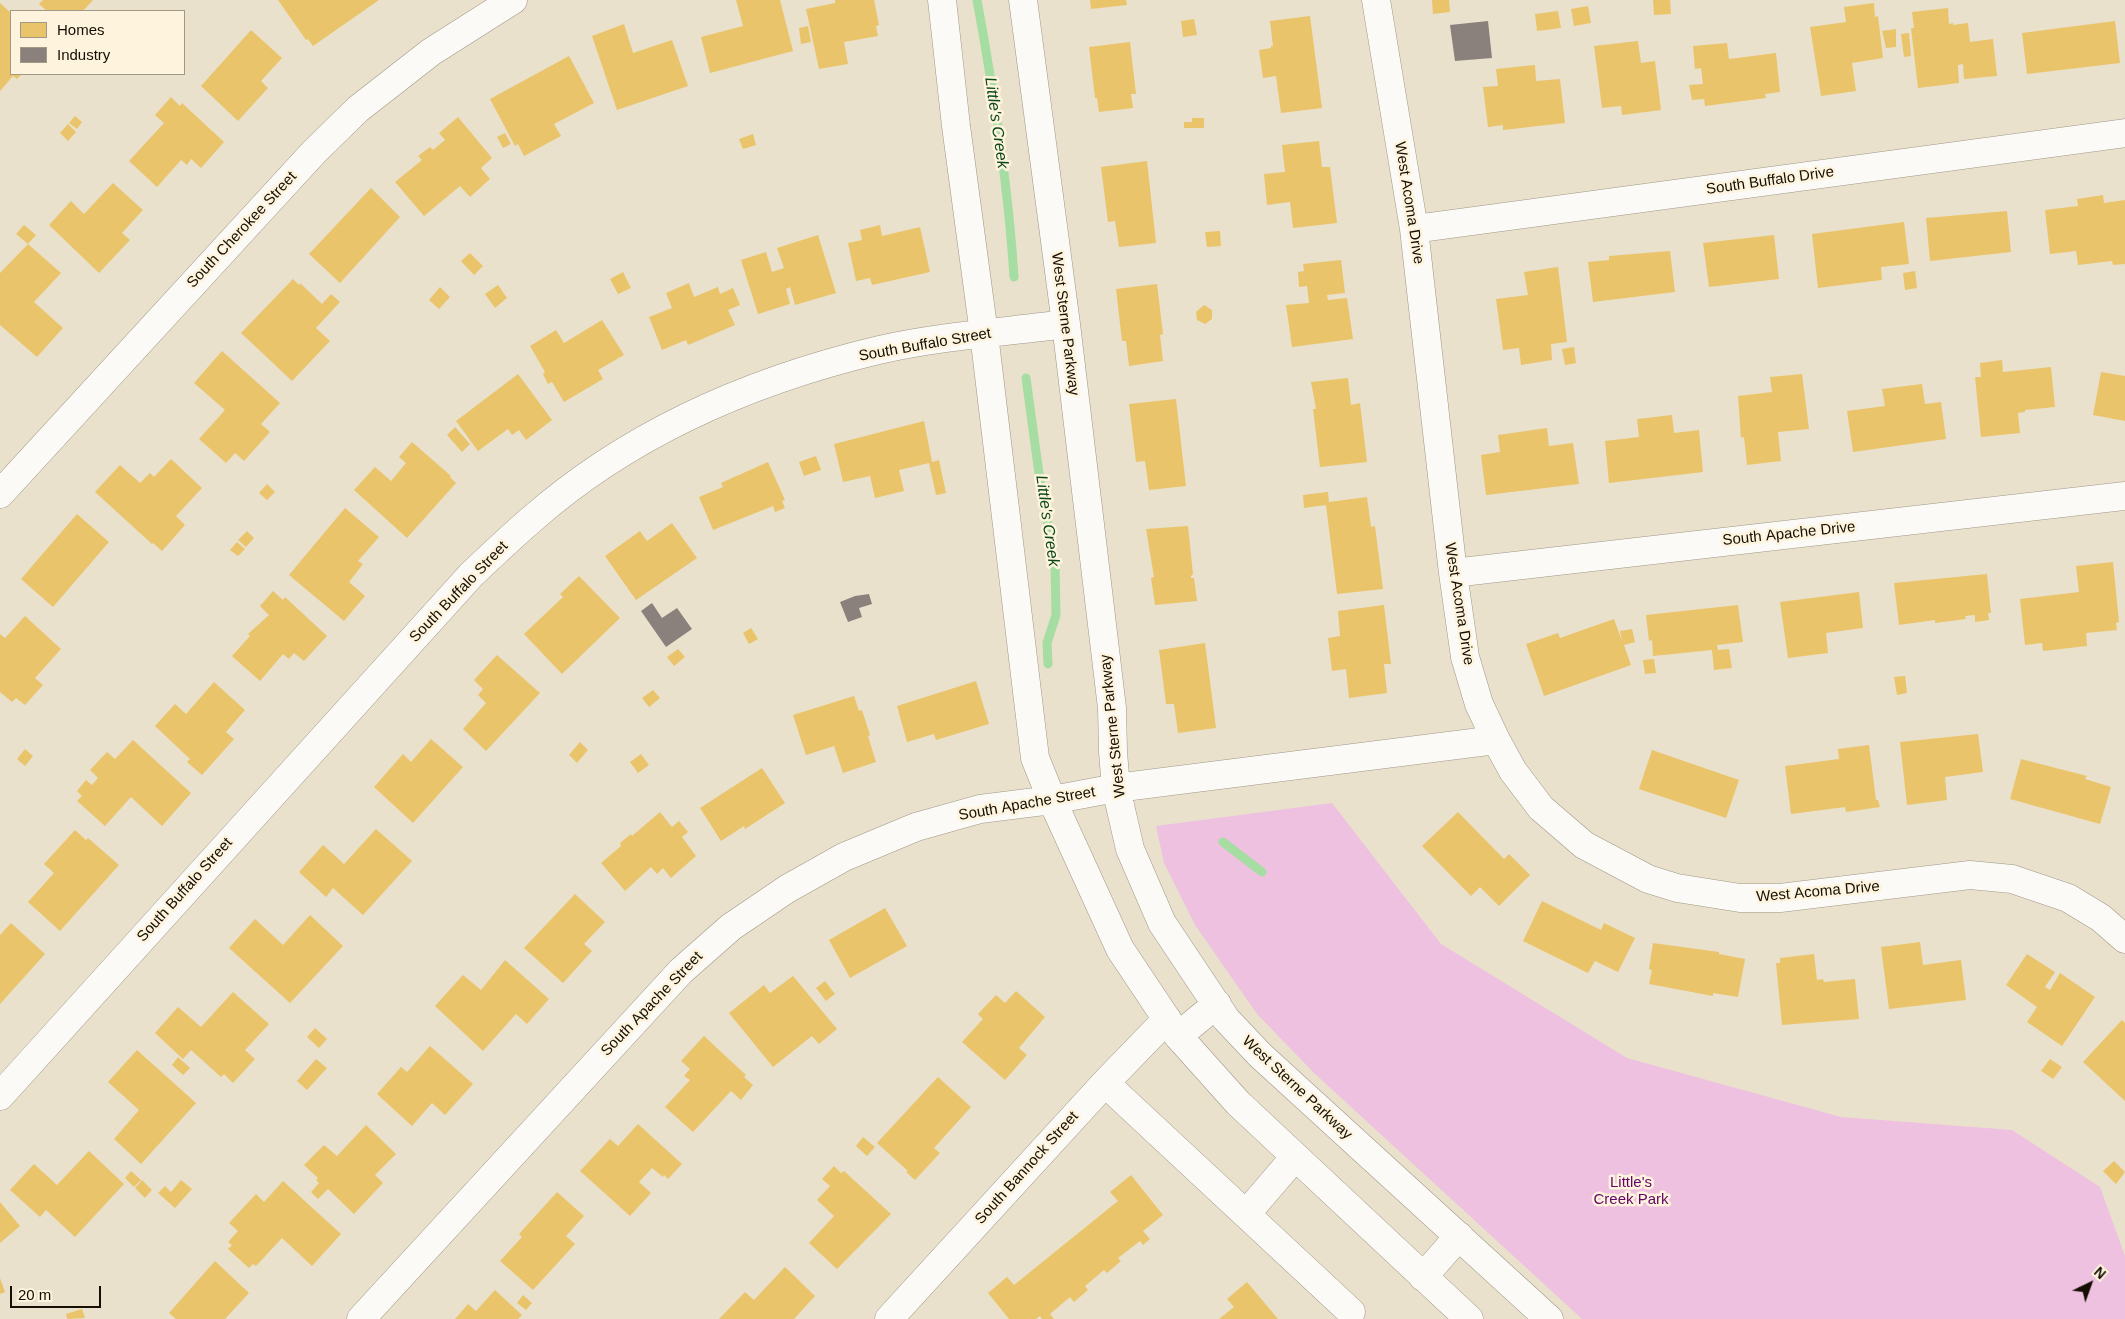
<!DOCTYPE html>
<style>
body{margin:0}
#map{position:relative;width:2125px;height:1319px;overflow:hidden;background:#eae1cc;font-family:Helvetica,sans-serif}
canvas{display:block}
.legend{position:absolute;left:10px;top:10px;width:175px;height:65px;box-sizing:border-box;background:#fef4dd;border:1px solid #a19886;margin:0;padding:6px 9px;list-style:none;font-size:15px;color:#150f03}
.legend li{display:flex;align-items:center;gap:10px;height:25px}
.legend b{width:25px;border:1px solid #a19886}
.north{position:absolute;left:2065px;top:1259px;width:50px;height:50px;-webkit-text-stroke:4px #fef4dd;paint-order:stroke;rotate:42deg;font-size:14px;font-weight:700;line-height:20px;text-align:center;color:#150f03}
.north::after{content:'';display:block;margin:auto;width:18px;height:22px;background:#150f03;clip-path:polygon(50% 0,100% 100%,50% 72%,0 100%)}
.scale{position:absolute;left:10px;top:1286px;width:91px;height:22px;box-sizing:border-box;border:2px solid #150f03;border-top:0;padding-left:6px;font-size:15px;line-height:18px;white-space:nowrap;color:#150f03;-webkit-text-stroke:4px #fef4dd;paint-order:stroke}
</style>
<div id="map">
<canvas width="2125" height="1319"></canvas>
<ul class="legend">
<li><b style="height:14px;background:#e9c46a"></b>Homes</li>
<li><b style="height:14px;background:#8a817c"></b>Industry</li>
</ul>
<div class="north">N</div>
<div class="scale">20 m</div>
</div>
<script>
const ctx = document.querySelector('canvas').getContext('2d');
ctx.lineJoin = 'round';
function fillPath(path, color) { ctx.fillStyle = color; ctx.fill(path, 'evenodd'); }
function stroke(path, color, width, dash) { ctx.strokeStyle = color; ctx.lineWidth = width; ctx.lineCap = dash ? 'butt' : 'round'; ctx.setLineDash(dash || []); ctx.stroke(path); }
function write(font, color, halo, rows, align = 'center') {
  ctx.font = font + ' Helvetica,sans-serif'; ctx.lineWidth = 5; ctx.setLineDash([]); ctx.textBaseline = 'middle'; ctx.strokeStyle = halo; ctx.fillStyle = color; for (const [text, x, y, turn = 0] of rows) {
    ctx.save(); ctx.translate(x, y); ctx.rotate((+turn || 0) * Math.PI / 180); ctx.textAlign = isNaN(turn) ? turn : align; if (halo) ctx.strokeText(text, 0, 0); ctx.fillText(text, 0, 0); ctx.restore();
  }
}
fillPath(new Path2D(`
 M1332 803 1441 944 1627 1058 1841 1117 2012 1130 2100 1187 2125 1256V1319H1582L1314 1073 1257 1014 1195 925 1164 863 1156 826Z`), '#edc1df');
fillPath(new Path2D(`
 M43 0H93L83 11H47L39 4Z
 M278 0H379L313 46 308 39 306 40Z
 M736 0H780L793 51 710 73 701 37 743 26Z
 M835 0H874L879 25 876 26 878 36 844 42 848 64 819 69 806 9 835 3Z
 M1090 0H1126L1127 5 1091 9Z
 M1432 0H1449L1450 12 1433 14Z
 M1653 0H1670L1671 14 1654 15Z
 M0 3 11 13V74H22L17 79 13 76 0 91Z
 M1874 3 1875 17 1878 16 1883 58 1852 63 1856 91 1821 96 1810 27 1846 22 1844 7Z
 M1588 6 1591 23 1574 26 1571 9Z
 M1948 8 1949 24 1953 23V25L1968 23 1970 42 1993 39 1997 76 1964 79 1963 64 1958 65 1959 83 1918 88 1911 28H1914L1912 12Z
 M1558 11 1561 28 1537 31 1535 14Z
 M1310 16 1322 108 1281 113 1276 76 1263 78 1259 50 1271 48V46H1273L1270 21Z
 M1194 19 1197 35 1183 37 1181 21Z
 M2115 21 2120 63 2027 74 2022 33Z
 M624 24 633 53 672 40 688 86 617 110 592 36Z
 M808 26 811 42 801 44 799 28Z
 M1896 29V47L1886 48 1882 31Z
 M251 30 282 58 261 81 268 88 238 121 201 86Z
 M1909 33 1911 56 1904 57 1901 34Z
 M1638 41 1641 63 1655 61 1661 110 1622 115 1621 106 1602 108 1594 46Z
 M1130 42 1136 94H1131L1133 108 1099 112 1097 98H1095L1089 47Z
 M1727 43 1729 59 1776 53 1780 92 1765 94 1766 98 1705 106 1704 99 1692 100 1689 85 1703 84 1701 68 1695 69 1693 46Z
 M569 56 594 103 554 124 561 136 524 156 518 144 515 146 490 99Z
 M1535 65 1536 81 1560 79 1565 123 1503 130V125L1488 127 1483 87 1498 86 1496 69Z
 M171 97 180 106 182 103 224 142 201 168 191 159 187 165 181 160 157 187 129 161 164 123 155 115Z
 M75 116 82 122 77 129 69 123Z
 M458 117 492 158 481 168 490 179 470 197 460 186 424 216 395 182 422 160 418 156 430 147 433 150 445 140 439 133Z
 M1192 118H1204V128H1184V122H1192Z
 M68 124 76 132 68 141 60 133Z
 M505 133 511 144 503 148 497 137Z
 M753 134 756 145 743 149 739 139Z
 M1319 141 1322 167H1330L1337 223 1293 228 1290 202 1267 205 1264 174 1285 172 1282 145Z
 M1147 161 1156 243 1119 247 1115 221 1108 222 1101 167Z
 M113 183 143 210 122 233 130 240 99 273 49 225 71 201 84 214Z
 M371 188 400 217 340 283 309 254Z
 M2103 195 2104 203 2125 200V264L2113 265 2112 261 2078 265 2076 251 2050 254 2045 210 2078 206 2077 199Z
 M2007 211 2011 252 1930 261 1926 218Z
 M1904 222 1909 264 1881 267 1882 280 1818 288 1812 234Z
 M24 225 36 235 28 244 61 273 34 302 63 328 37 357 0 325V273L28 244 16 234Z
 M880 225 882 236 920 227 930 272 872 285 870 278 856 281 848 243 862 240 860 230Z
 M1220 231 1221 246 1207 247 1205 232Z
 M818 235 836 293 795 305 790 287 786 289 790 304 758 314 741 260 766 252 772 272 784 268 777 248Z
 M1774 235 1779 279 1709 287 1703 243Z
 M1670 251 1675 292 1593 302 1588 262 1609 260V256Z
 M470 253 483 266 474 275 461 261Z
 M1341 260 1345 293 1327 295 1328 300 1347 298 1353 339 1292 347 1286 305 1309 303 1307 286 1299 287 1298 272 1304 271 1303 264Z
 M1558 267 1567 342 1551 344 1552 360 1521 365 1519 348 1503 350 1496 299 1528 295 1524 272Z
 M1915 271 1917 288 1905 290 1903 273Z
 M623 272 631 288 618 294 610 279Z
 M293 279 299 285 300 283 322 304 331 294 340 302 316 328 330 341 292 381 241 333Z
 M689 283 694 297 718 287 720 294 733 288 740 305 728 310 735 325 688 345 686 340 662 350 649 317 672 308 666 293Z
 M1157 284 1163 334 1160 335 1163 361 1129 366 1126 341H1122L1116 289Z
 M498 285 507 298 495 308 485 294Z
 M440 287 450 297 439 309 429 300Z
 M1204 305 1212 310V319L1205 324 1197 320 1196 312Z
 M602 320 624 355 598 370 603 379 564 402 552 382 548 384 543 374 545 372 530 346 556 330 564 343Z
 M1574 347 1576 363 1565 365 1562 349Z
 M222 351 280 403 261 424 270 432 244 461 235 453 226 463 199 439 225 410 194 383Z
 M2002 360 2003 372 2051 367 2055 407 2025 410V412L2018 413 2020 433 1981 437 1975 377H1981L1980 363Z
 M2101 372 2125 376V421L2093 415Z
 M518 374 552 420 526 440 519 430 512 435 508 429 478 451 456 421Z
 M1802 374 1809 429 1778 432 1781 461 1747 465 1744 437 1741 438 1738 396 1772 392 1770 377Z
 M1348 378 1351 405 1360 403 1367 462 1320 467 1313 409H1316L1311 382Z
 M1922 384 1925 404 1941 402 1946 439 1853 452 1847 411 1885 406 1882 389Z
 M1176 399 1186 486 1149 490 1145 461 1136 462 1129 404Z
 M1672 415 1674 433 1699 430 1703 472 1609 483 1605 441 1639 437 1637 419Z
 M924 421 932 462 939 460 946 493 936 495 929 463 899 470 904 491 875 498 870 476 843 482 834 444Z
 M455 427 470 444 462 452 447 435Z
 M1547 428 1549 446 1573 443 1579 484 1486 495 1481 455 1500 452 1498 435Z
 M412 442 451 476 450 477 456 483 407 538 354 490 375 467 391 481 406 463 399 457Z
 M816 456 821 470 804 476 799 462Z
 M171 459 202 488 176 516 185 525 162 551 153 543 152 544 95 492 120 465 140 483 150 473 154 477Z
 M768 462 785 500 782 501 785 508 775 512 773 506 713 530 699 497 723 487 721 483Z
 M267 484 275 492 267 500 259 493Z
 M1328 492 1329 502 1367 497 1371 527 1375 526 1383 589 1337 594 1326 505 1304 508 1303 495Z
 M345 508 379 537 358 561 363 564 349 582 365 596 344 621 289 575Z
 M77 514 109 542 53 607 21 579Z
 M672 523 697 558 636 600 605 556 640 531 647 541Z
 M1188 526 1193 574 1191 576V578H1194L1197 601 1155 605 1151 578 1154 577 1146 529Z
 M247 531 254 538 246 547 238 540Z
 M237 542 245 549 238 556 230 550Z
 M2113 562 2119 622 2116 623 2117 630 2086 633 2087 646 2043 651 2042 643 2025 645 2020 599 2079 592 2076 566Z
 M1987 574 1991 613H1988L1989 620 1975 622V615L1965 616 1966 619 1935 623V620L1899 625 1894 583Z
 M579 576 620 618 562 674 524 634 563 597 560 594Z
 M273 591 283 600 285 597 327 636 304 661 294 653 289 659 283 654 260 681 232 656 250 636 248 634 269 615 260 606Z
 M1859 592 1863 628 1826 633 1828 653 1788 658 1780 602Z
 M1384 605 1391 664H1384L1387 693 1349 698 1346 669 1332 671 1328 638 1340 636 1338 611Z
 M1738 605 1743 642 1717 645 1718 650 1729 649 1732 668 1714 670 1712 650 1653 656 1652 640 1649 641 1646 615Z
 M25 616 61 649 35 678 43 685 25 705 16 698 12 702 0 692V634L5 638Z
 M1614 619 1622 641 1620 631 1632 629 1635 642 1624 645 1631 665 1544 696 1526 644 1558 633 1560 638Z
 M751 628 758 639 749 644 743 633Z
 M1205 643 1216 728 1178 733 1174 704H1166L1159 650Z
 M678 649 685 657 674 666 667 657Z
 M497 655 540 693 486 751 463 729 486 703 478 695 483 689 474 680Z
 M1654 659 1656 673 1645 674 1643 660Z
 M1905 676 1907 693 1897 695 1894 677Z
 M976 681 989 724 936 740 934 734 907 742 897 706Z
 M214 682 245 710 226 732 234 739 202 775 187 762 190 759 155 726 175 704 186 714Z
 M653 690 660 698 649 707 642 698Z
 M854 696 859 711 862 710 870 735 868 736 876 762 843 773 834 746 806 755 793 715Z
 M1978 734 1983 772 1945 777 1947 800 1907 805 1900 742Z
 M431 739 463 767 413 823 374 787 403 754 411 762Z
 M133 740 191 793 162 826 131 797 105 826 77 801 82 796 77 791 86 780 92 785 98 778 90 770 107 752 115 759Z
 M580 742 588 750 577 763 569 755Z
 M1869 745 1876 800H1878L1880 807 1846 812 1845 807 1791 814 1785 766 1839 759 1838 749Z
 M25 749 33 756 25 766 17 759Z
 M1652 750 1739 780 1726 818 1639 789Z
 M641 754 649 765 638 773 630 762Z
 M2021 759 2087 776 2085 779 2111 787 2100 824 2010 799Z
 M762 768 785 803 745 829 744 826 721 841 700 808Z
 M660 812 672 827 679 821 688 832 682 837 696 856 671 878 663 868 657 874 651 867 625 891 601 863 621 846 620 843 631 834 632 836Z
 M1458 812 1504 859 1509 854 1530 875 1499 906 1480 887 1471 896 1422 846Z
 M376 829 412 861 363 915 333 888 326 897 299 872 323 845 344 864Z
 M75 830 86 840 88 838 119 865 60 931 28 902 54 873 44 864Z
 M575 894 605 922 584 944 592 951 563 983 524 948Z
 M1542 901 1601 930 1604 923 1635 938 1618 972 1595 961 1588 973 1523 941Z
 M885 908 907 946 850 978 829 940Z
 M310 915 343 946 290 1003 229 948 255 919 283 945Z
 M11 923 45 954 0 1004V935Z
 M1920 942 1923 965 1961 960 1966 1000 1889 1009 1881 947Z
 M1653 943 1719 952V954L1745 959 1738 997 1713 993V996L1649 984 1652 970 1649 969Z
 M1814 954 1817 980 1823 979 1824 982 1855 979 1859 1019 1782 1025 1776 963H1780V958Z
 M2027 954 2055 972 2045 987 2050 990 2060 973 2095 997 2062 1046 2027 1022 2037 1007 2006 985Z
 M505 960 549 999 527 1024 516 1014 483 1051 435 1006 463 975 481 990Z
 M793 976 837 1029 819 1044 812 1036 773 1067 729 1013 764 985 770 993Z
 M825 981 835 994 826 1001 816 988Z
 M1016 991 1045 1017 1019 1048 1027 1055 1005 1080 962 1042 983 1019 978 1014 996 995 1005 1003Z
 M233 992 269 1024 245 1050 255 1059 233 1083 224 1074 221 1077 191 1050 183 1059 155 1033 178 1007 201 1027Z
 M2122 1020 2125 1023V1101L2083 1062Z
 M315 1028 327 1039 319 1048 307 1037Z
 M704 1036 746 1075 744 1077 753 1085 741 1100 731 1091 693 1132 665 1107 690 1080 684 1076 690 1069 681 1061Z
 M430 1046 473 1084 445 1115 432 1103 412 1126 377 1094 401 1067 407 1072Z
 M137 1050 196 1103 141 1164 114 1139 139 1110 108 1082Z
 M178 1057 190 1068 183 1075 172 1065Z
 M316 1059 327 1068 307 1090 297 1081Z
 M2050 1059 2062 1067 2053 1079 2041 1071Z
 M938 1077 971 1107 934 1148 940 1153 915 1180 906 1172 908 1171 877 1143Z
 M638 1124 682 1164 668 1179 664 1175 663 1177 652 1168 639 1182 651 1193 630 1216 580 1171 610 1139 618 1146Z
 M366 1125 396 1154 375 1175 383 1183 354 1214 328 1189 318 1199 311 1192 319 1183 316 1180 318 1178 304 1165 324 1145 337 1156Z
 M863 1137 875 1147 867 1156 856 1146Z
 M89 1151 124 1184 75 1237 46 1210 40 1217 10 1190 34 1164 57 1185Z
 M2114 1161 2125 1172 2116 1184 2103 1171Z
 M834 1166 841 1173 844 1171 891 1214 837 1269 809 1243 834 1216 817 1200 830 1186 822 1179Z
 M131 1171 141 1180 134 1187 125 1178Z
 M1131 1175 1163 1215 1143 1231 1150 1239 1143 1245 1140 1241 1118 1258 1121 1261 1107 1273 1104 1270 1085 1286 1088 1290 1074 1302 1070 1297 1050 1314 1054 1319H1042L1040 1316 1036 1319H1009L988 1293 1007 1277 1014 1285 1118 1201 1110 1192Z
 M142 1180 152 1190 145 1198 135 1188Z
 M181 1180 192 1189 175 1208 158 1193 165 1186 171 1192Z
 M283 1181 341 1234 312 1266 282 1238 256 1266 253 1264 249 1268 228 1249 232 1245 228 1242 238 1231 229 1223 256 1194 264 1202Z
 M557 1192 584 1216 566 1236 575 1244 533 1290 500 1261 522 1237 519 1234Z
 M0 1202 20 1226 0 1243Z
 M215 1261 249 1293 225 1319H176L169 1313Z
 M785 1267 815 1296 794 1319H719L745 1292 754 1300Z
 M0 1278 5 1292 0 1294Z
 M1247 1282 1278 1319H1219L1234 1307 1227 1299Z
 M495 1290 522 1315 518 1319H455L468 1304 476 1311Z
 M523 1295 532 1303 526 1310 517 1303Z
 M82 1309 85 1318 67 1319 66 1314Z`), '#e9c46a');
fillPath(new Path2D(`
 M1488 21 1492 58 1455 61 1450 25Z
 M869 594 872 604 859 608 862 617 848 622 840 602 855 596Z
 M652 603 662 618 677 608 692 629 666 647 641 611Z`), '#8a817c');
stroke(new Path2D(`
 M977 0C994 92 1008 183 1014 277
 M1026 378 1040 481 1055 566 1056 615 1047 643 1048 664
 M1223 842 1262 872`), '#a5dda2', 9);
const minor = new Path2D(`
 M942 0 956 126 984 334 1035 758 1052 800 1120 949 1178 1036 1238 1103 1469 1319
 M1023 0 1066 324 1112 708 1113 752 1116 788 1130 849 1162 923 1226 1019 1260 1055 1549 1319
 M1376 0 1414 229 1453 573 1465 657 1479 704 1496 740 1513 771 1541 808 1584 845 1648 879 1677 888 1740 898H1780L1970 875 2012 879 2068 898 2101 918 2125 939
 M1414 229 2125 133
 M0 494 314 152 358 109 431 52 513 0
 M1453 573 2125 496
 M1178 1036 1217 1004
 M1105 1083 1351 1312
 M0 1096 471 575C491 556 511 537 532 519 630 433 753 380 879 350 940 336 1004 332 1066 324
 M1246 1214 1295 1157
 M1423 1277 1459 1236
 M361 1319 681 971 731 927 787 889 844 857 916 827 980 809 1052 800 1116 788 1496 740
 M889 1319 1105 1083 1167 1019`);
stroke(minor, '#9e9786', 29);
stroke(minor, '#fcfaf7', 28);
write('15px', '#150f03', '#fef4dd', [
 ["South Buffalo Drive",1770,181,-8],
 ["West Acoma Drive",1409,203,81],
 ["South Cherokee Street",242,230,-47],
 ["West Sterne Parkway",1065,324,83],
 ["South Buffalo Street",925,345,-10],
 ["South Apache Drive",1789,534,-6],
 ["South Buffalo Street",459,592,-46],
 ["West Acoma Drive",1459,604,81],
 ["West Sterne Parkway",1113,726,-96],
 ["South Apache Street",1027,804,-10],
 ["South Buffalo Street",185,890,-48],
 ["West Acoma Drive",1818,892,-5],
 ["South Apache Street",652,1004,-46],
 ["West Sterne Parkway",1297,1088,43],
 ["South Bannock Street",1027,1168,-48]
]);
write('15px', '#640367', '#fef4dd', [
 ["Little's",1631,1183],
 ["Creek Park",1631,1200]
]);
write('italic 16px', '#0d4a1b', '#fef4dd', [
 ["Little's Creek",996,123,82],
 ["Little's Creek",1047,521,82]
]);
</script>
